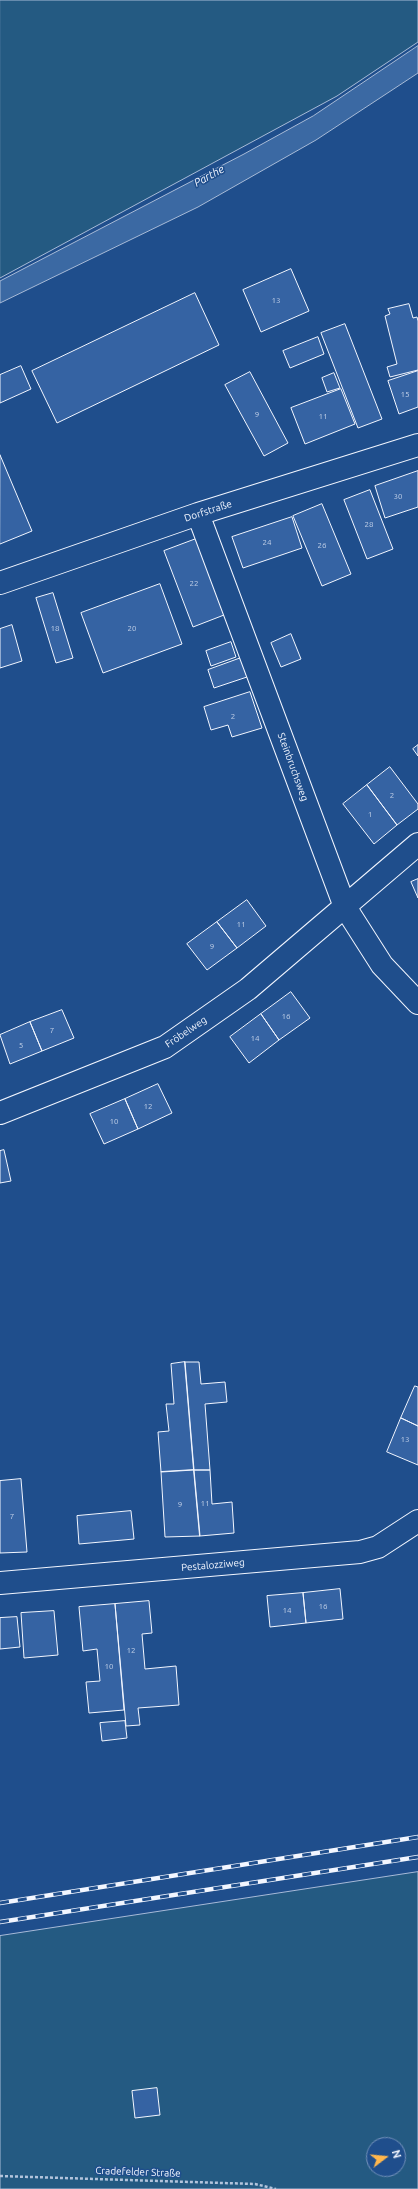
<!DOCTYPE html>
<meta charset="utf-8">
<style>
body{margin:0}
#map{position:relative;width:418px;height:2189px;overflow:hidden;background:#1f4e8c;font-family:Ubuntu,sans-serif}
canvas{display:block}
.north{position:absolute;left:366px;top:2137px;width:40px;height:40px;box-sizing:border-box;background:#1f4e8c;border:1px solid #7391ba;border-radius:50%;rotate:74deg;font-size:11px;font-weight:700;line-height:16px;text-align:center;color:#f2f6ff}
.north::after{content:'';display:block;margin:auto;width:14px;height:18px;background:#ffb74d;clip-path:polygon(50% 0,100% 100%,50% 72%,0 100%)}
</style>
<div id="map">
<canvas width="418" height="2189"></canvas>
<div class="north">N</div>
</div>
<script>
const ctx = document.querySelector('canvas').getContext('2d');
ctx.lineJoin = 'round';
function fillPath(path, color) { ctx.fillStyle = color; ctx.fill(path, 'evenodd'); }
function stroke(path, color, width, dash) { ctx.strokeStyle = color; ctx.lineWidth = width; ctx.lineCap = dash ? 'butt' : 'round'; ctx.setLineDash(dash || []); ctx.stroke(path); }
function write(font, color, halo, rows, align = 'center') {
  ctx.font = font + ' Ubuntu,sans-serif'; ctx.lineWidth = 3; ctx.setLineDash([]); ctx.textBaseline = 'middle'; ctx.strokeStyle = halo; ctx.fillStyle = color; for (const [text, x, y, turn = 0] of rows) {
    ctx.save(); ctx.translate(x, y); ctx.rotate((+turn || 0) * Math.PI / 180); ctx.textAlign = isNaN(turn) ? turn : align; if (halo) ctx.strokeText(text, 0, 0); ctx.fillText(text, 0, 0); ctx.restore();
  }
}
const green = new Path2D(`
 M0 0H418V42L337 96 0 278Z
 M418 1872V2189H0V1936ZM374 2145H398V2169H374Z`);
fillPath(green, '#245a82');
stroke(green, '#a8bbd7', 1);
const water = new Path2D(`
 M418 46V73L316 140 198 207 0 303V281L244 154 313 116Z`);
fillPath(water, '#3b69a3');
stroke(water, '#a8bbd7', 1);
const building = new Path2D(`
 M291 269 309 311 261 332 243 290Z
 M195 293 219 345 57 423 32 371Z
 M409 304 413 318 417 317 418 321V370L390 377 387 367 397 364 385 316 390 314 388 309Z
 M345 324 382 419 358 428 321 333Z
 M318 337 324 354 290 368 283 351Z
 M21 366 31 389 0 403V375Z
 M418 371V407L399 414 388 381Z
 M250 372 288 443 264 456 225 385Z
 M334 373 340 388 327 392 322 378Z
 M341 389 355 424 305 444 291 408Z
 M0 455 32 531 0 544Z
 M418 471V507L385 518 375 486Z
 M370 490 393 549 367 559 344 500Z
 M322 504 351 574 322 586 293 516Z
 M292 517 302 548 243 568 232 537Z
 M196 539 224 615 193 627 164 551Z
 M160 584 182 644 103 673 81 613Z
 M53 593 73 658 56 663 36 598Z
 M12 625 22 661 0 668V629Z
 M291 634 301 659 281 667 271 643Z
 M231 642 236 657 211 666 206 651Z
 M241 658 247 677 214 688 208 670Z
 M250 692 262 728 232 737 228 725 211 730 204 707Z
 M418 745V756L413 749Z
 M390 767 418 804V809L397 825 367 785Z
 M367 785 397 825 374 844 343 804Z
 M418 879V898L411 882Z
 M247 900 266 926 237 948 217 922Z
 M217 922 237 948 207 970 187 944Z
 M291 992 310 1018 279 1040 261 1014Z
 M62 1010 74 1038 42 1051 30 1022Z
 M261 1014 279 1040 249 1063 230 1037Z
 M30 1022 42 1051 10 1064 0 1035Z
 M158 1084 172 1113 138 1129 125 1099Z
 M125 1099 138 1129 104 1144 90 1114Z
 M4 1150 11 1181 0 1183V1151Z
 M185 1362H199L201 1384 225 1382 227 1402 205 1404 210 1470H194Z
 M185 1362 194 1470 161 1472 158 1432 169 1431 166 1404H174L171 1364Z
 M415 1386 418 1387V1426L401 1418Z
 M401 1418 418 1426V1465L387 1452Z
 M194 1470H210L212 1504 232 1502 234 1533 200 1536Z
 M194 1470 200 1536 165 1537 161 1472Z
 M21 1479 27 1552 0 1553V1481Z
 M131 1511 134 1539 79 1544 77 1516Z
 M340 1589 343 1619 306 1623 303 1593Z
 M303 1593 306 1623 270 1627 267 1596Z
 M149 1601 152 1633 142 1634 145 1669 176 1666 179 1705 138 1708 140 1725 126 1726 115 1604Z
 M115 1604 124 1710 89 1713 86 1682 100 1681 97 1649 83 1651 79 1607Z
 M54 1611 58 1655 24 1658 21 1613Z
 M17 1617 20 1647 0 1649V1618Z
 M125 1721 127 1738 102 1741 100 1723Z
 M157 2088 160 2115 135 2118 132 2091Z`);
fillPath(building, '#3563a3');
stroke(building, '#f2f6ff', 1);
const minor = new Path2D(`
 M198 514 345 907 382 965 418 1003
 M0 583 198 514 418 445
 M0 1113 165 1047 248 989 418 844
 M0 1583 360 1552 378 1547 418 1521`);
stroke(minor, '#f2f6ff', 24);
stroke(new Path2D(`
 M0 2176 255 2184 276 2189`), '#b3c4dc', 2.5, [3, 2]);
stroke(minor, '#1f4e8c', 22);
const rail = new Path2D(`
 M0 1903 418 1837
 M0 1922 418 1857`);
stroke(rail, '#f2f6ff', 4.5);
stroke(rail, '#1f4e8c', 3, [9]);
write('8px', '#c3d1e8', null, [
 ["13",276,300],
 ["15",405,394],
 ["9",257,414],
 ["11",323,416],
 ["30",398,496],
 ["28",369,524],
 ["24",267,542],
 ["26",322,545],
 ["22",194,583],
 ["18",55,628],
 ["20",132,628],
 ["2",233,716],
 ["2",392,795],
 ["1",370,814],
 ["11",241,924],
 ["9",212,946],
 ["16",286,1016],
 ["7",52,1030],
 ["14",255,1038],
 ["5",21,1045],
 ["12",148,1106],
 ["10",114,1121],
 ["13",405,1439],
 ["11",205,1503],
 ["9",180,1504],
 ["7",12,1516],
 ["16",323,1606],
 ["14",287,1610],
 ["12",131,1650],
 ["10",109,1666]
]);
write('10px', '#f2f6ff', '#1f4e8c', [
 ["Dorfstraße",208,511,-18],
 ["Steinbruchsweg",293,767,70],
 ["Fröbelweg",186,1032,-34],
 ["Pestalozziweg",213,1565,-5],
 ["Cradefelder Straße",138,2172,2]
]);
write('italic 11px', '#f2f6ff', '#1f4e8c', [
 ["Parthe",209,176,-29]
]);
</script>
